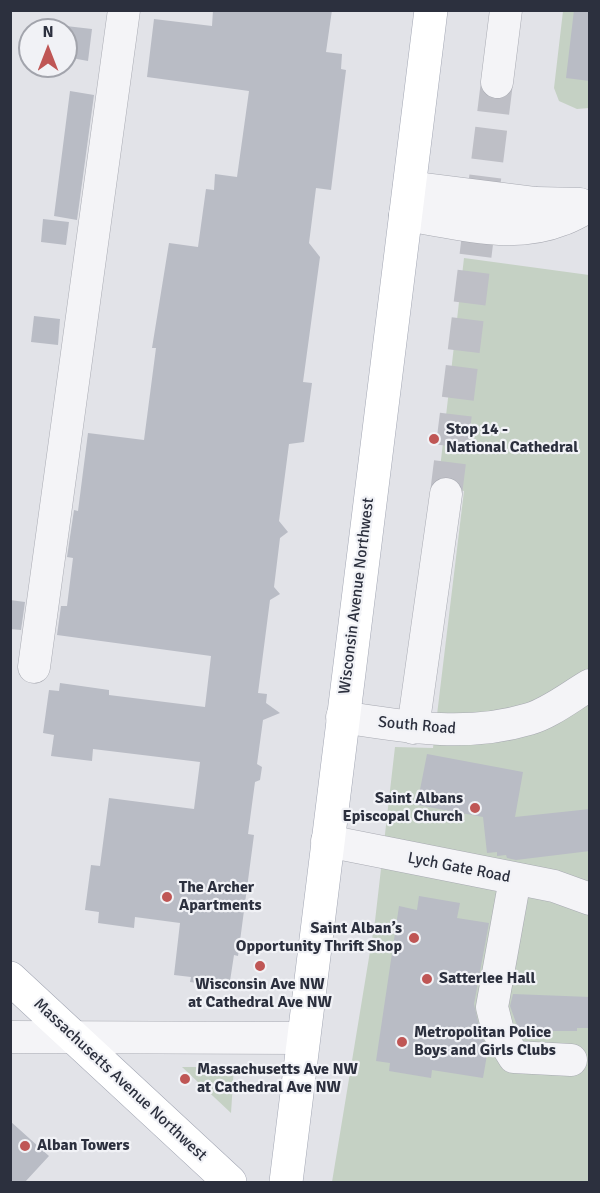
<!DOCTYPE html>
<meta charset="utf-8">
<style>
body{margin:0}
#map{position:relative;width:600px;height:1193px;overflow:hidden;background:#e2e3e8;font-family:Signika,sans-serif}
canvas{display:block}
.frame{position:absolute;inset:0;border:12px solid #2c303e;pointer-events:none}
.north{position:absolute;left:18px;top:18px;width:60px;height:60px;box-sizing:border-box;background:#f1f2f6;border:2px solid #a2a4ac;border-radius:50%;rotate:0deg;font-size:16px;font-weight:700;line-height:24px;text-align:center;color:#2c303e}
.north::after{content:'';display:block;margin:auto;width:21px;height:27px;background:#bf5655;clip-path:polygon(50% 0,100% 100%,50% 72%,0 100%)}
</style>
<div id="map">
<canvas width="600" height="1193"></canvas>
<div class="frame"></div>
<div class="north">N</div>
</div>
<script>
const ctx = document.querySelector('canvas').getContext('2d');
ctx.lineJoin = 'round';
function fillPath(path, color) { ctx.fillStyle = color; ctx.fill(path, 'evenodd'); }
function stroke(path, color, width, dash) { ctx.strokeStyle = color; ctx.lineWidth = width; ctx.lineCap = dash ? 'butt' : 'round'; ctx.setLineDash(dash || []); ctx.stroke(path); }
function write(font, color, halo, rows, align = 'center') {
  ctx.font = font + ' Signika,sans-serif'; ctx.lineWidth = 4.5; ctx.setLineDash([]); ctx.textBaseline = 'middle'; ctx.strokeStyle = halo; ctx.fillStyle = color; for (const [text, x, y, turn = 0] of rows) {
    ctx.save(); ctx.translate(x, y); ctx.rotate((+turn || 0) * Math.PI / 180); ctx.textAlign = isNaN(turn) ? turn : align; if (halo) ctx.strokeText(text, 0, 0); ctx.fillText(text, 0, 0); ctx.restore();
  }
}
fillPath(new Path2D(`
 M563 11H589V108L577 109 559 101 554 88Z
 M464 258 589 275V1182H332L375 921 395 747 433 748 464 491 438 486Z
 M182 1067H234L231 1113Z`), '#c5d1c4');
fillPath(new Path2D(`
 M213 10H332L326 52 342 54 341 69 346 70 331 190 316 188 309 243 320 257 303 382 312 383 304 442 289 444 279 521 288 532 280 538 274 587 280 594 270 600 258 693 267 694 266 703 280 713 263 720 257 764 262 767 260 780 255 782 248 834 254 835 238 956 234 955 230 981 213 980 212 985 190 982 191 977 174 975 180 923 135 917 134 928 98 923 99 912 85 910 91 865 100 866 109 798 194 809 200 762 93 749 92 761 51 756 54 735 43 733 49 690 59 691 60 683 109 690V695L205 707 211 656 57 635 61 606H67L73 558 67 557 74 510 78 511 88 433 144 440 156 348H152L169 243 198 247 206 189 214 190 215 174 237 177 249 91 147 77 154 19 212 26Z
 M574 10H590V81L566 78Z
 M66 26 92 29 88 61 66 57Z
 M70 91 94 95 77 220 54 216Z
 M43 219 69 222 66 245 41 242Z
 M34 316 60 319 58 345 31 342Z
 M10 600 25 602 21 630 10 629Z
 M427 754 523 772 515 817 590 809V851L516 860 507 858 506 855 497 856V852L487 853 483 817 417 805Z
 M419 896 460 903 457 918 489 923 474 1004 481 1035 488 1049 483 1078 432 1070 431 1078 389 1071 390 1063 376 1061 399 906 417 910Z
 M513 994 590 997V1028H577V1031H519L510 1006Z
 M10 1121 49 1156 25 1182H10Z`), '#b9bcc5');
stroke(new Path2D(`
 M446 494 497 82`), '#bebfc6', 32, [32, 16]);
const minor = new Path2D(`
 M497 82 506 10
 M409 187 536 203 580 204
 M405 215C454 222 512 240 561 220 571 217 580 211 590 206
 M34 667 124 10
 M342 717C406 727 466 738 529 719 550 713 571 696 590 685
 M413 728 446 494
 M327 841 554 886 590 899
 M515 879 492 1007 498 1031 514 1057 571 1060
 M10 1037 302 1038`);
const major = new Path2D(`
 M10 978 230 1182
 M286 1182 431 10`);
stroke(minor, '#a8aab2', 33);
stroke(major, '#a2a6b3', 34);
stroke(minor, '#f4f4f7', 32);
stroke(major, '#fff', 33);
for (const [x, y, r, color] of [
 [434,439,6,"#bf5655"],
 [475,808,6,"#bf5655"],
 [167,897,6,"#bf5655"],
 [414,938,6,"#bf5655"],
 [260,966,6,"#bf5655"],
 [427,979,6,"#bf5655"],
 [402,1042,6,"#bf5655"],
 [185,1079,6,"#bf5655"],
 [25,1146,6,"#bf5655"]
]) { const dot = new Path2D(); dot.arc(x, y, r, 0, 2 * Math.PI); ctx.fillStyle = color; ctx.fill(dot); stroke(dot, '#f1f2f6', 2); }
write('bold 16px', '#2c303e', '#f1f2f6', [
 ["Stop 14 -",446,430],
 ["National Cathedral",446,448],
 ["Saint Albans",463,799,"right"],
 ["Episcopal Church",463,817,"right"],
 ["The Archer",179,888],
 ["Apartments",179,906],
 ["Saint Alban’s",402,929,"right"],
 ["Opportunity Thrift Shop",402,947,"right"],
 ["Satterlee Hall",439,979],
 ["Wisconsin Ave NW",260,985,"center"],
 ["at Cathedral Ave NW",260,1003,"center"],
 ["Metropolitan Police",414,1033],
 ["Boys and Girls Clubs",414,1051],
 ["Massachusetts Ave NW",197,1070],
 ["at Cathedral Ave NW",197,1088],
 ["Alban Towers",37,1146]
], 'left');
write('16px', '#2c303e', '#f1f2f6', [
 ["Wisconsin Avenue Northwest",357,596,-83],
 ["South Road",417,726,5],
 ["Lych Gate Road",459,868,11],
 ["Massachusetts Avenue Northwest",120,1080,43]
]);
</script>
